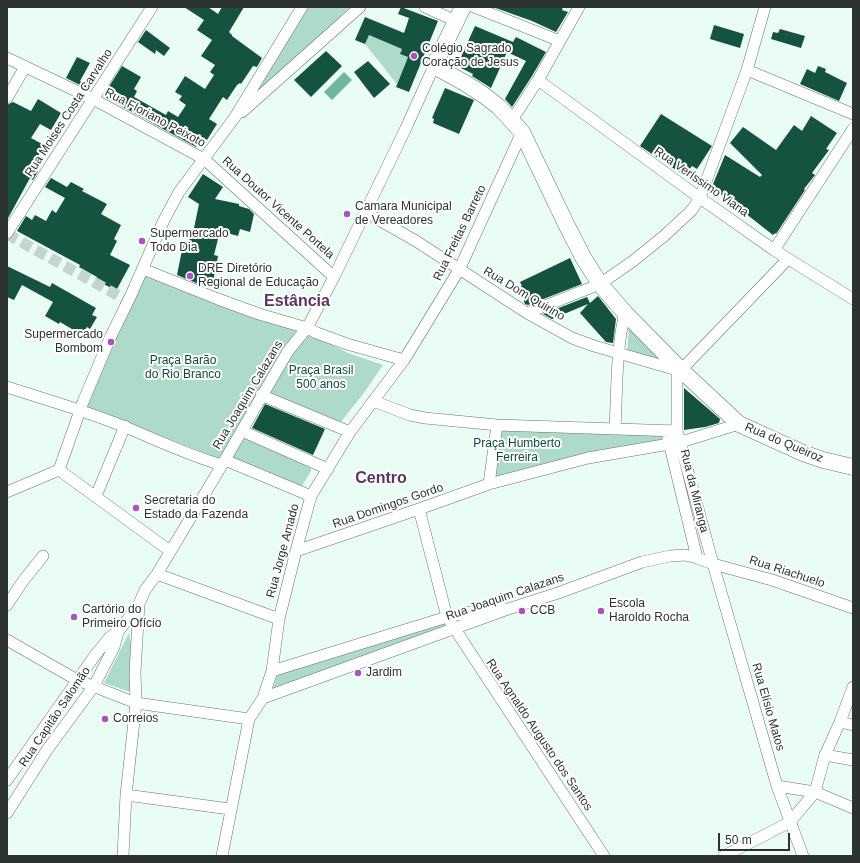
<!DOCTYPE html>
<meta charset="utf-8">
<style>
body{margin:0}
#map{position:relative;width:860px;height:863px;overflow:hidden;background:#e9fdf5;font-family:Arial,sans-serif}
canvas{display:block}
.frame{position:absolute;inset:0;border:8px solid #2c3330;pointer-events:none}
.scale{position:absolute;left:718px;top:833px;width:72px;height:18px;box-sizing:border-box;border:2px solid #2c3330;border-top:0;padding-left:5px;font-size:12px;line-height:14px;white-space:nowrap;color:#2c3330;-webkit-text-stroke:3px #fff;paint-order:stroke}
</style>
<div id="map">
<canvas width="860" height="863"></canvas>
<div class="frame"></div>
<div class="scale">50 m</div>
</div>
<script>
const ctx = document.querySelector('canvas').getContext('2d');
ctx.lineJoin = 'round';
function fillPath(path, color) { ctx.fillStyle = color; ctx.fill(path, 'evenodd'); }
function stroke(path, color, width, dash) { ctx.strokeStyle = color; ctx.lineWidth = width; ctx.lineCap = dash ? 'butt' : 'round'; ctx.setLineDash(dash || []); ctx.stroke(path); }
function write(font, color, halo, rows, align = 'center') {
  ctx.font = font + ' Arial,sans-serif'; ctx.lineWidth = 4; ctx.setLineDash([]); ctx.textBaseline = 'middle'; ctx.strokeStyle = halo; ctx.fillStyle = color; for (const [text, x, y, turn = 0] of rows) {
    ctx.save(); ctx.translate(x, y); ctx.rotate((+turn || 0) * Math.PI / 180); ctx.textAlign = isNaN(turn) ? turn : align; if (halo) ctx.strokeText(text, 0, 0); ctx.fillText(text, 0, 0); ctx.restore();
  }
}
fillPath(new Path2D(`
 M308 7H350L241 112 286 34Z
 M369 35 402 49 400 54 408 57 397 84 365 44Z
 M145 275 218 305 256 318 297 330 258 394 221 459 86 407 104 365Z
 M629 326 663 363 627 354Z
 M306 332 348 353 383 365 363 394 340 423 268 394Z
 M492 423 668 431 673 442 488 485Z
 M244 435 311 468V471L297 494 261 481 227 465Z
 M443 621 447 628 272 692 278 672Z
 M129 633 137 679 134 693 104 683Z`), '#aedac9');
fillPath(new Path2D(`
 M344 72 352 80 332 100 324 92Z`), '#6db79d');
fillPath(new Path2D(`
 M184 7H208L218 14 222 7H244L229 32 232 35V36L262 58 257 67 253 66 241 84 240 83 237 85 227 100 223 97 209 119 217 124 207 140 202 137 196 147 103 96 122 66 141 77 134 89 137 91 134 97 166 115 168 111 178 117 186 105 179 100 182 96 175 92 185 76 205 89 214 75 210 72 215 65 201 56 212 40 197 30 204 20Z
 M401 7 438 21 409 92 396 87 408 57 400 54 402 49 369 35 365 44 355 40 365 17 404 33 409 18 398 14Z
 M493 7H563L562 10 568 12 556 32 532 21Z
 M714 25 744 34 740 48 710 39Z
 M475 26 513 42 516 37 546 52 532 76 512 107 505 99 526 61 507 52 491 88 472 76 473 74 457 66Z
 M780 29 805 36 801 48 771 39 773 32 778 33Z
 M146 30 170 48 164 56 156 50 155 54 138 42Z
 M326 51 342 66 311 97 294 80Z
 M77 57 90 63 80 81 87 85 86 88 66 78Z
 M368 61 390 84 374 98 354 72Z
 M818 66 826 69 825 72 847 83 839 101 800 84 807 69 815 73Z
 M445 88 474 100 459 134 433 123 434 119 432 118Z
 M38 99 61 113 51 130 40 124 31 138 44 145 33 166 38 171 33 180 30 178 7 220V105L13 102 31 111Z
 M661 114 712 146 697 169 692 166 685 176 640 146Z
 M811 116 837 133 826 149 829 150 812 173 815 175 804 189 805 190 776 234 775 233 773 235 722 195 711 189 725 155 760 177 762 175 730 143 743 127 776 150 794 125 802 131Z
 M203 174 223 187 215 199 239 204V206L249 209 254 214 250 232 240 229 238 236 220 231 214 255 218 256 212 287 201 285 177 275 183 245 188 246 191 233H193L199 204 188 197Z
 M51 178 67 187 71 182 84 189 82 191 107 204 101 214 121 225 114 239 117 241 110 255 130 265 117 289H113L96 280 97 277 79 267 80 265 17 231 26 216 32 220 35 215 46 221 52 210 56 213 65 198 45 187Z
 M570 258 582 284 528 305 525 304 522 296 520 298 515 289 522 286 520 282Z
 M7 266 50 287 52 283 96 308 92 315 97 317 90 329 87 327 82 335 60 322 59 324 45 316 53 302 22 285 14 300 7 297Z
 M598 296 616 319 613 343 606 342 580 313 588 304 552 319 543 314 587 297 590 303Z
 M684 388 720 419 719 423 705 427 684 430Z
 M265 404 325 429 313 455 252 428Z`), '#165240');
stroke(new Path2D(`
 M7 234 128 301`), '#c3d5ce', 11, [11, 5.5]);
const street = new Path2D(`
 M425 7 456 21
 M474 7 560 41
 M7 58 93 99 204 159 334 277
 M747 70 853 114
 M538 80 700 198 774 250 853 299
 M7 98 25 67
 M242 112 360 7
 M512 120 538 80 579 7
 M365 212 416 241 527 313 572 338 594 346 677 370H681L788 259
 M7 233 152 7
 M774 250 853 129
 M143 269 218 299 259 314 307 328 317 333 347 344 404 360
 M527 313 600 284 633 261 664 236 691 211 700 198 747 70 765 7
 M677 370V431L713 564 777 786 803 856
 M7 387C47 400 87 411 125 427 157 440 188 455 222 465L288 351 307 328 334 277 405 130 434 66
 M261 395 350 432
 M373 401 410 415 425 418 497 425
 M615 429C617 392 616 348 625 313
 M242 431 328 469
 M677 431 497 425 489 484 588 458 681 442 739 424
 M668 438 697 558
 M225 460 311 496
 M59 470 83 402 110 338 131 295 164 220 179 192 235 117 302 7
 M59 470 170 551
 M7 492 59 470
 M96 496 125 426
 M419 509 447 617 604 856
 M296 551 419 509 489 484
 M157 574 279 619
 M7 605 23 581 43 556
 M7 640 77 680 136 703 249 719
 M272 671 447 617 501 606
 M263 698 505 610 558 593 642 562 670 556 685 555 697 558 713 564 772 580 853 608
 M840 722 853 725
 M825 755 853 760
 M7 780 96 654 110 637 118 632 139 604 145 590 157 574 222 465
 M777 786 815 792 853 808
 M126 795 230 809
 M7 813 47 750 94 686 114 647 118 632
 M123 856 126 795 136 703 135 672 139 604
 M222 856 249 719 263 698 272 671 279 619 296 551 311 496 350 432 404 360 459 270 522 132
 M724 856 790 822 815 792 825 755 840 722 853 687`);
const secondary = new Path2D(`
 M463 7 434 66 465 83 485 96 499 107 522 132 566 224 584 259 600 284 625 313 681 370 739 424 803 453 823 460 853 467`);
stroke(street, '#64766f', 12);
stroke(secondary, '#64766f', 17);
stroke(street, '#fff', 11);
stroke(secondary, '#fff', 16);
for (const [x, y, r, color] of [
 [414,56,4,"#aa52bf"],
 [347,214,4,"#aa52bf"],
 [142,241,4,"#aa52bf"],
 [190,276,4,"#aa52bf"],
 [111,342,4,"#aa52bf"],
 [136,508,4,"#aa52bf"],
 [522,611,4,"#aa52bf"],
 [601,611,4,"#aa52bf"],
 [74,617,4,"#aa52bf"],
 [358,673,4,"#aa52bf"],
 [105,719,4,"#aa52bf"]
]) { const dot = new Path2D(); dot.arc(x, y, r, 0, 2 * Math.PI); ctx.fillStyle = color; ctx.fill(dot); stroke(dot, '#fff', 1.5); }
write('12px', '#2c3330', '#fff', [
 ["Colégio Sagrado",422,49],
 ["Coração de Jesus",422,63],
 ["Camara Municipal",355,207],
 ["de Vereadores",355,221],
 ["Supermercado",150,234],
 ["Todo Dia",150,248],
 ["DRE Diretório",198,269],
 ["Regional de Educação",198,283],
 ["Supermercado",103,335,"right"],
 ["Bombom",103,349,"right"],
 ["Secretaria do",144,501],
 ["Estado da Fazenda",144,515],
 ["Escola",609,604],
 ["Haroldo Rocha",609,618],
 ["Cartório do",82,610],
 ["Primeiro Ofício",82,624],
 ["CCB",530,611],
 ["Jardim",366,673],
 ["Correios",113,719]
], 'left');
write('12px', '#2c3330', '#fff', [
 ["Rua Moises Costa Carvalho",69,113,-57],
 ["Rua Floriano Peixoto",155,118,28],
 ["Rua Veríssimo Viana",701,182,35],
 ["Rua Doutor Vicente Portela",278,208,42],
 ["Rua Freitas Barreto",460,233,-64],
 ["Rua Dom Quirino",524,294,31],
 ["Rua Joaquim Calazans",248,395,-59],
 ["Rua do Queiroz",784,443,23],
 ["Rua da Miranga",694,491,76],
 ["Rua Domingos Gordo",388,506,-19],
 ["Rua Jorge Amado",283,551,-75],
 ["Rua Riachuelo",787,572,18],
 ["Rua Joaquim Calazans",505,597,-19],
 ["Rua Elísio Matos",768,707,74],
 ["Rua Capitão Salomão",55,717,-56],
 ["Rua Agnaldo Augusto dos Santos",539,735,56]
]);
write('12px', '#0c4c3b', '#fff', [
 ["Praça Barão",183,361],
 ["do Rio Branco",183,375],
 ["Praça Brasil",321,371],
 ["500 anos",321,385],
 ["Praça Humberto",517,444],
 ["Ferreira",517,458]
]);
write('bold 16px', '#5d3267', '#fff', [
 ["Estância",297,302],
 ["Centro",381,479]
]);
</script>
